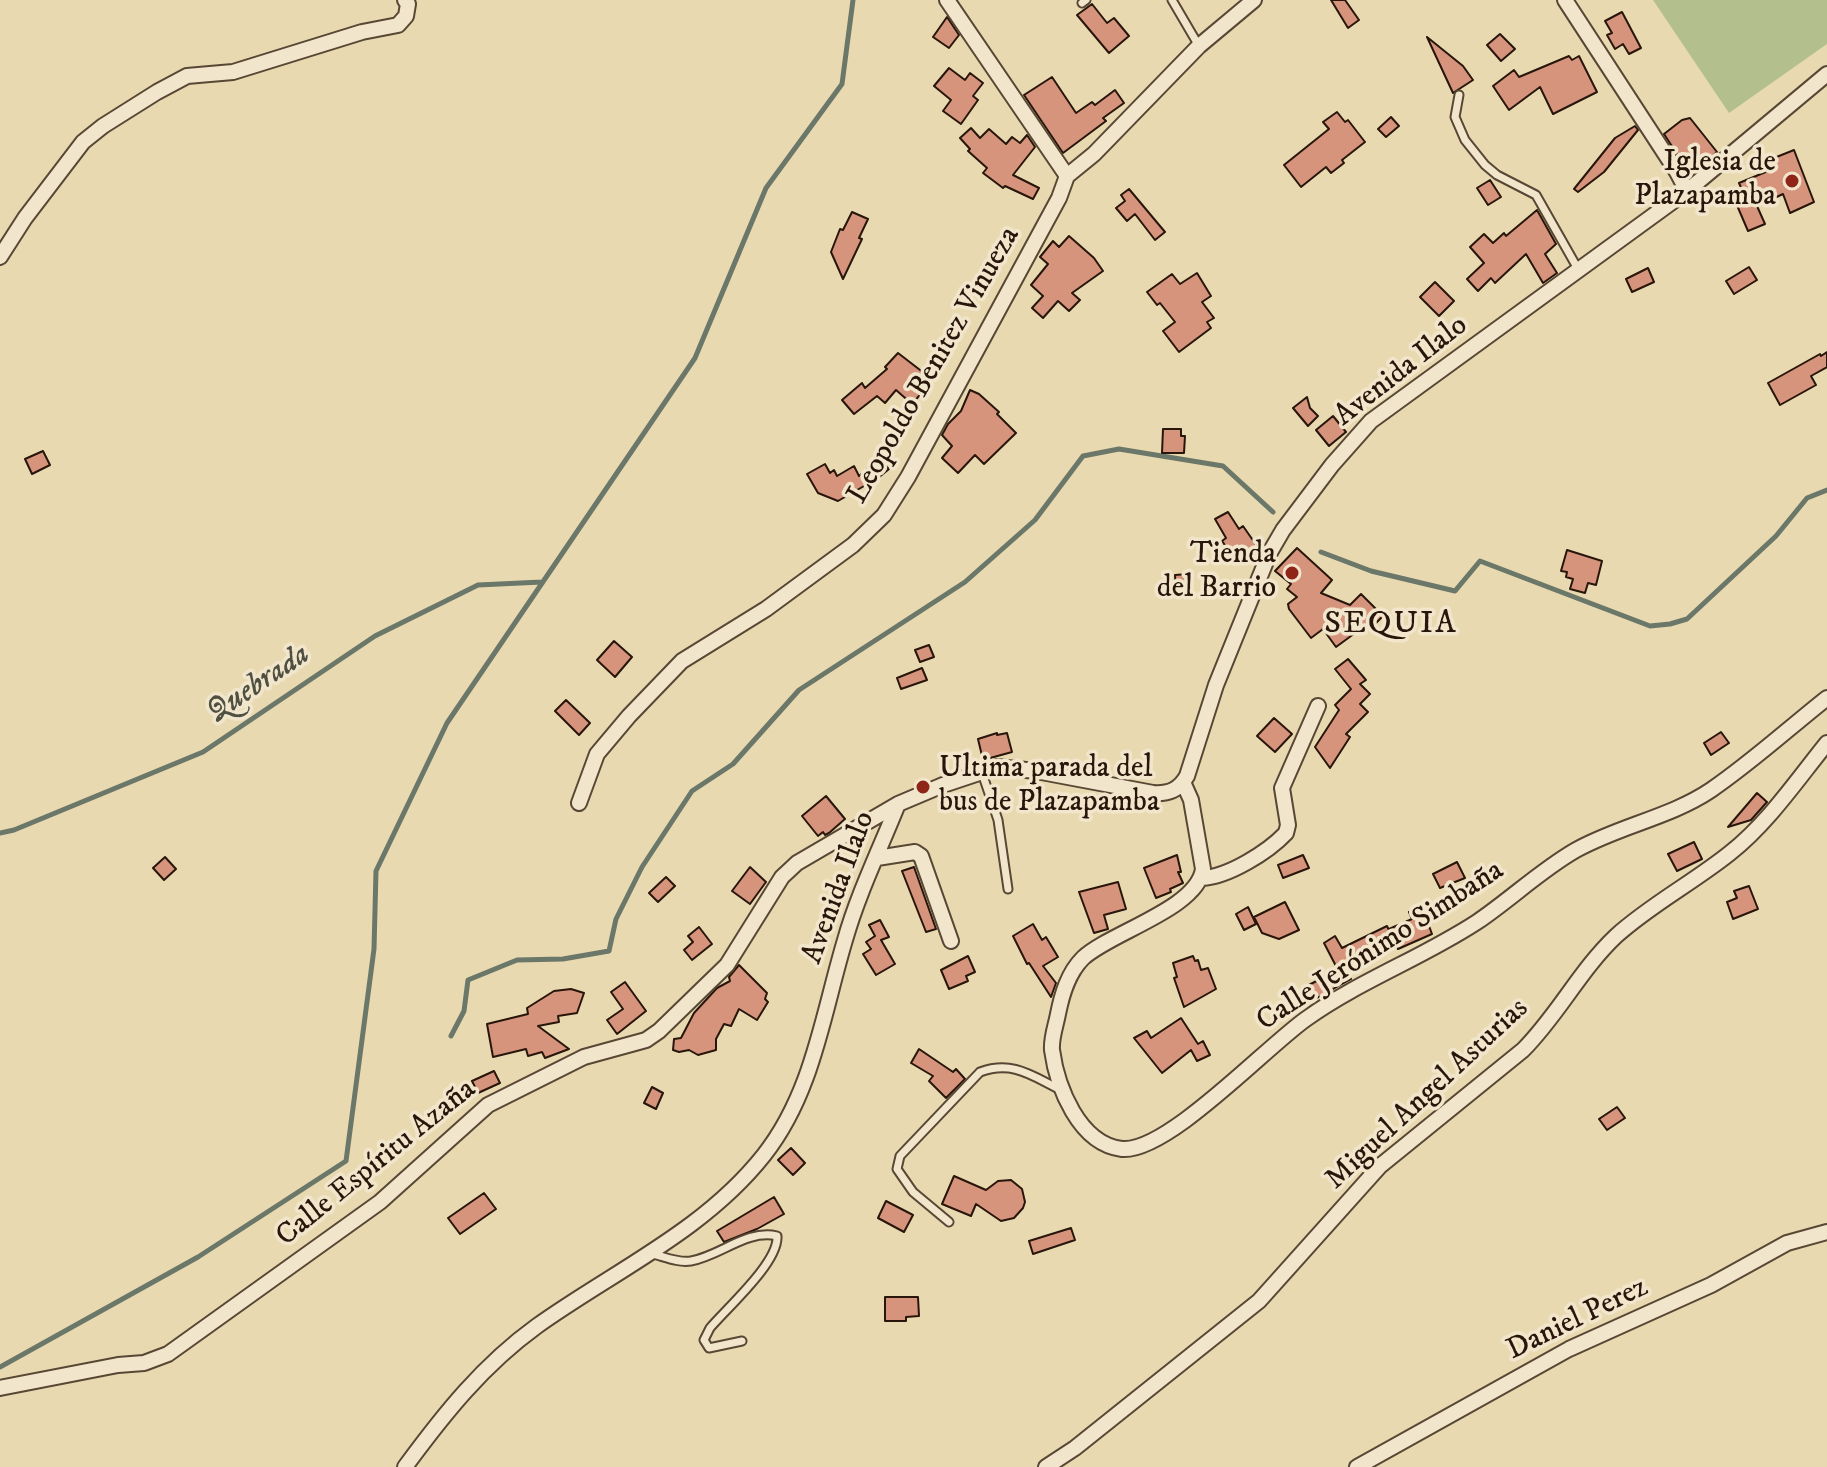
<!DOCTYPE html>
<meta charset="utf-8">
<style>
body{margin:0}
canvas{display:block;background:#e9d9b0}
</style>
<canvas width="1827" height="1467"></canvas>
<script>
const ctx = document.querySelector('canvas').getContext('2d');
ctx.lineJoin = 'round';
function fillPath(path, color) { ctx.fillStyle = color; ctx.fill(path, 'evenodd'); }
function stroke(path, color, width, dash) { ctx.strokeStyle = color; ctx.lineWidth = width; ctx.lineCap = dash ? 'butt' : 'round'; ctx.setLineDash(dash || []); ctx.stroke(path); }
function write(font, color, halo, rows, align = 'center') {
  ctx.font = font + ' "IM FELL DW Pica",serif'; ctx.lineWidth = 7; ctx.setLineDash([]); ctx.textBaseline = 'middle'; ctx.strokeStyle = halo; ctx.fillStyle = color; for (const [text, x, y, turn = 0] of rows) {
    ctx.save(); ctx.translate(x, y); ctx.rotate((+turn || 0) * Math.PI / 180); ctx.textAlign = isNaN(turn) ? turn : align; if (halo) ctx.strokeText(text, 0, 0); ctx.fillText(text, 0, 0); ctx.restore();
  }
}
fillPath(new Path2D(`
 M1653 0H1827V44L1729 113Z`), '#b3c08d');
stroke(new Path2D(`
 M1321 552 1371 571 1455 591 1480 561 1650 626 1670 624 1687 619 1776 536 1807 498 1827 490
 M0 833 14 830 203 752 375 636 478 585 542 582
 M451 1036 464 1011 468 980 517 960 563 959 609 951 616 919 642 867 692 791 733 764 799 690 965 582 1035 520 1083 456 1119 449 1223 466 1273 512
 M0 1367 198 1257 346 1161 374 949 376 871 447 723 695 358 766 188 842 84 853 0`), '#6b7869', 5);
const building = new Path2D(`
 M1331 0H1345L1359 20 1348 28Z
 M1092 4 1107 23 1114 18 1129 36 1109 53 1077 15Z
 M1622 12 1641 48 1629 54 1623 44 1615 49 1607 35 1612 33 1605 21Z
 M947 17 959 35 949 48 933 37Z
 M1500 34 1515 49 1501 61 1487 45Z
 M1427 37 1463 66 1473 80 1453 93Z
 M1569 56 1572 60 1579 56 1597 92 1553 114 1540 87 1509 110 1493 86 1514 70 1519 77Z
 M949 68 965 80 970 73 983 83 973 96 978 100 961 124 943 111 951 100 934 86Z
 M1052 77 1076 113 1092 102 1095 105 1115 90 1124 103 1103 118 1106 121 1063 153 1024 95Z
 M1337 112 1345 122 1348 120 1365 142 1342 160 1344 163 1331 173 1326 167 1301 187 1284 165 1329 129 1323 122Z
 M1391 117 1399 126 1386 137 1378 129Z
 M1690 118 1717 152 1690 174 1664 134 1682 120Z
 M1635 126 1638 130 1604 172 1578 192 1574 189 1615 138Z
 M971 128 980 138 989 129 1006 144 1012 137 1020 143 1027 135 1035 147 1013 175 1039 188 1033 199 1005 186 1003 188 983 173 987 168 968 151 970 149 960 138Z
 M1794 150 1814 202 1790 213 1783 194 1757 206 1765 224 1748 231 1733 196 1743 192 1739 183 1773 169 1769 160Z
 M1490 180 1501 197 1488 205 1477 188Z
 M1129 189 1165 232 1155 240 1135 214 1127 221 1116 208 1125 201 1121 195Z
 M1537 210 1556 244 1545 254 1557 273 1543 283 1526 254 1495 283 1491 278 1478 291 1467 279 1484 263 1470 247 1484 234 1493 243 1504 233 1506 236Z
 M852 212 868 219 859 238 862 239 843 279 831 252 840 229 843 230Z
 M1069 236 1094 258 1103 271 1072 293 1080 300 1069 311 1058 301 1043 318 1032 308 1043 296 1031 285 1048 264 1040 257 1053 241 1059 247Z
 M1749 267 1757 280 1734 294 1726 281Z
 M1648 268 1654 282 1632 292 1626 279Z
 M1197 273 1211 296 1202 302 1214 318 1207 322 1211 328 1179 352 1163 331 1175 322 1160 303 1157 305 1147 292 1172 274 1180 284Z
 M1435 282 1454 301 1439 316 1420 297Z
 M1827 352V367L1811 376 1816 385 1780 405 1768 383 1820 354 1821 356Z
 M898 353 933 380 912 404 896 390 885 403 877 396 854 414 842 400 862 383 865 388 887 369 885 367Z
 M970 390 979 394 999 412 997 414 1016 433 984 464 975 455 958 473 942 458 952 446 942 435 948 424 961 411Z
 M1307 397 1310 408 1318 416 1308 426 1293 408Z
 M1333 416 1346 432 1329 446 1316 430Z
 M1163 429H1181V436H1185L1184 453H1162Z
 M43 451 50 465 32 474 25 459Z
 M879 459 889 469 878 478 838 501 818 493 807 474 825 464 830 473 834 470 837 476 854 466 859 476Z
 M1228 512 1239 529 1243 526 1259 549 1237 562 1222 541 1226 538 1215 519Z
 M1297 548 1332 580 1321 593 1350 605 1361 594 1383 616 1370 629 1366 625 1336 647 1323 629 1311 638 1289 609 1288 604 1297 597 1287 589 1291 584 1275 571Z
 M1567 550 1602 561 1596 585 1588 583 1585 593 1570 589 1573 579 1566 577 1567 572 1561 571Z
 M1188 574 1189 592 1176 593 1175 575Z
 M614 641 632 657 615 677 597 660Z
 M929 645 934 657 920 662 915 650Z
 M1348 659 1366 680 1360 684 1370 694 1360 704 1368 712 1346 734 1350 737 1330 768 1315 747 1339 710 1335 705 1351 689 1335 669Z
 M922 668 927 680 901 689 897 678Z
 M566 700 590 723 579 735 555 711Z
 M1274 718 1292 734 1275 752 1257 736Z
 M1721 732 1729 743 1711 755 1704 743Z
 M997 733V735L1007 733 1012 752 983 760 978 739Z
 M1757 793 1767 802 1751 820 1728 827Z
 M826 796 845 819 829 833 825 835 823 832 818 836 802 816Z
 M1694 842 1702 859 1677 871 1668 854Z
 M1177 855 1181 872H1178L1183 883 1170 889 1171 892 1156 898 1144 868Z
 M1303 855 1309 868 1283 878 1278 865Z
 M165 857 176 869 164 880 153 868Z
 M1457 862 1465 878 1440 888 1433 874Z
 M750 867 766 882 750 904 732 891Z
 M914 867 936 929 926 932 902 871Z
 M666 877 675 886 658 902 649 893Z
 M1118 882 1126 909 1104 915 1108 929 1094 933 1079 892Z
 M1749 886 1758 909 1733 919 1727 902 1737 898 1734 891Z
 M1285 902 1299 930 1279 939 1262 933 1254 917Z
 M1248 907 1256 924 1244 930 1236 914Z
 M1422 907 1432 934 1398 949 1389 929 1412 919 1409 912Z
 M880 920 889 937 881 940 895 964 876 975 863 954 871 949 866 942 875 936 869 925Z
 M1033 924 1042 940 1046 937 1058 957 1043 966 1056 983 1051 997 1029 963 1027 964 1013 936Z
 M1387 926 1392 937 1350 958 1354 966 1346 970 1351 979 1308 1003 1301 989 1338 970 1324 943 1335 936 1342 948Z
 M699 927 712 944 692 960 684 950 693 942 688 936Z
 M968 956 975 972 966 976 968 981 949 989 941 970Z
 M1193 956 1195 961 1198 960 1201 970 1208 968 1216 989 1184 1007 1174 978 1177 977 1173 963Z
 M739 965 767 993 765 999 768 1002 757 1020 739 1009 731 1026 724 1024 716 1039V1050L698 1055 689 1050 679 1052 673 1050 674 1039 681 1038 694 1013 717 988 730 981 729 977Z
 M625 982 646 1011 617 1034 607 1020 623 1009 611 992Z
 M571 989 584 993 577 1013 558 1016 559 1022 538 1026 569 1049 545 1058 542 1052 528 1056 526 1049 493 1057 487 1024 528 1014 527 1008 554 991Z
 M1181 1018 1198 1044 1203 1041 1210 1055 1197 1061 1191 1050 1162 1073 1134 1038 1147 1031 1151 1038Z
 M919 1049 953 1072 956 1069 965 1079 946 1098 929 1081 933 1076 911 1063Z
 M494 1071 500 1083 478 1093 472 1081Z
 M652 1087 663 1093 656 1109 644 1103Z
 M1617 1107 1625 1118 1607 1130 1599 1119Z
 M791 1148 805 1163 793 1175 778 1160Z
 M954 1176 986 1190 998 1181 1011 1180 1022 1189 1025 1202 1023 1208 1014 1218 1001 1221 976 1204 971 1216 942 1204Z
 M484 1193 496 1209 460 1234 448 1218Z
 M774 1197 784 1214 757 1229 724 1242 717 1231Z
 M886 1201 913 1215 904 1232 878 1218Z
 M1071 1228 1075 1240 1033 1254 1029 1241Z
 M885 1297H918L919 1316 906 1317V1321H885Z`);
fillPath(building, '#d6947d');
stroke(building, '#28160b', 2);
const lane = new Path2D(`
 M1172 0 1199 46
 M1082 3 1086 0
 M1459 95 1455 117 1465 140 1485 165 1497 175 1536 195 1578 269
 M982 773 998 820 1008 889
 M949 1222 913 1192 897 1169 900 1156 980 1072C1013 1060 1032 1076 1061 1090
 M653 1254C665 1257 678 1263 691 1261 720 1256 747 1229 777 1236 779 1262 728 1307 710 1328L704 1340 709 1348 742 1341`);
const street = new Path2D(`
 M947 0 1067 176
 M1565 0 1677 172 1687 191
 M0 257 25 218 83 142 103 126 157 92 187 76 233 72 362 32 398 25 406 16 408 4 405 0
 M1183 782 1191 800 1203 869C1197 909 1111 932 1083 958 1068 973 1062 994 1058 1014 1056 1025 1051 1038 1052 1050 1057 1087 1079 1144 1122 1149 1167 1153 1266 1047 1306 1019 1359 981 1422 958 1477 922 1511 899 1541 870 1576 850 1619 826 1671 817 1711 790 1752 762 1789 728 1827 698
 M579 803 597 754 629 716 682 661 766 609 853 545 884 515 908 477 1059 198 1067 176 1094 154 1199 46 1254 0
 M877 858 915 852 921 856 951 941
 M1202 878C1228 877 1268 852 1286 833L1288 825 1282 788 1318 706
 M0 1388 118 1365 144 1363 168 1354 380 1202 488 1105 584 1057 646 1040 659 1031 727 965 782 877 797 863 898 804
 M405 1467C444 1414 483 1365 537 1326 614 1271 704 1231 764 1155 813 1093 823 1013 845 940 858 894 880 849 898 804L943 785 997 767 1036 771 1153 793C1169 794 1179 790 1187 776L1216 685 1269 554 1283 530 1332 465 1371 421 1687 191 1827 74
 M1046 1467 1075 1448 1259 1301 1380 1166 1523 1050C1558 1015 1580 970 1616 936 1650 905 1694 882 1730 853 1768 823 1797 780 1827 743
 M1357 1467 1569 1349 1711 1285 1787 1243 1827 1232`);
stroke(lane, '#584734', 11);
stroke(street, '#584734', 18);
stroke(lane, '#f1e6cc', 7);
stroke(street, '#f1e6cc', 14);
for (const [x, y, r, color] of [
 [1792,181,8,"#8f2418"],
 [1292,573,8,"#8f2418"],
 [923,787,8,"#8f2418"]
]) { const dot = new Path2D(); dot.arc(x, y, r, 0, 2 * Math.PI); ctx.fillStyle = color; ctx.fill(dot); stroke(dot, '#f1e6cc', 3); }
write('30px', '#28160b', '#f1e6cc', [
 ["Iglesia de",1776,164],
 ["Plazapamba",1776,198],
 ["Tienda",1276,556],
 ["del Barrio",1276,590],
 ["Ultima parada del",939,770,"left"],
 ["bus de Plazapamba",939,804,"left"]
], 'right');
write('30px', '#28160b', '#f1e6cc', [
 ["Leopoldo Benitez Vinueza",935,366,-60],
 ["Avenida Ilalo",1402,372,-38],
 ["Avenida Ilalo",840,888,-70],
 ["Calle Jerónimo Simbaña",1381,947,-33],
 ["Miguel Angel Asturias",1428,1095,-43],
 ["Calle Espíritu Azaña",377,1164,-39],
 ["Daniel Perez",1578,1320,-26]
]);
ctx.letterSpacing = '2px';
write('32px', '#28160b', '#f1e6cc', [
 ["SEQUIA",1391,625]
]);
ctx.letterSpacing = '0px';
write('italic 32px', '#4f4f42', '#f1e6cc', [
 ["Quebrada",259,685,-34]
]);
</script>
